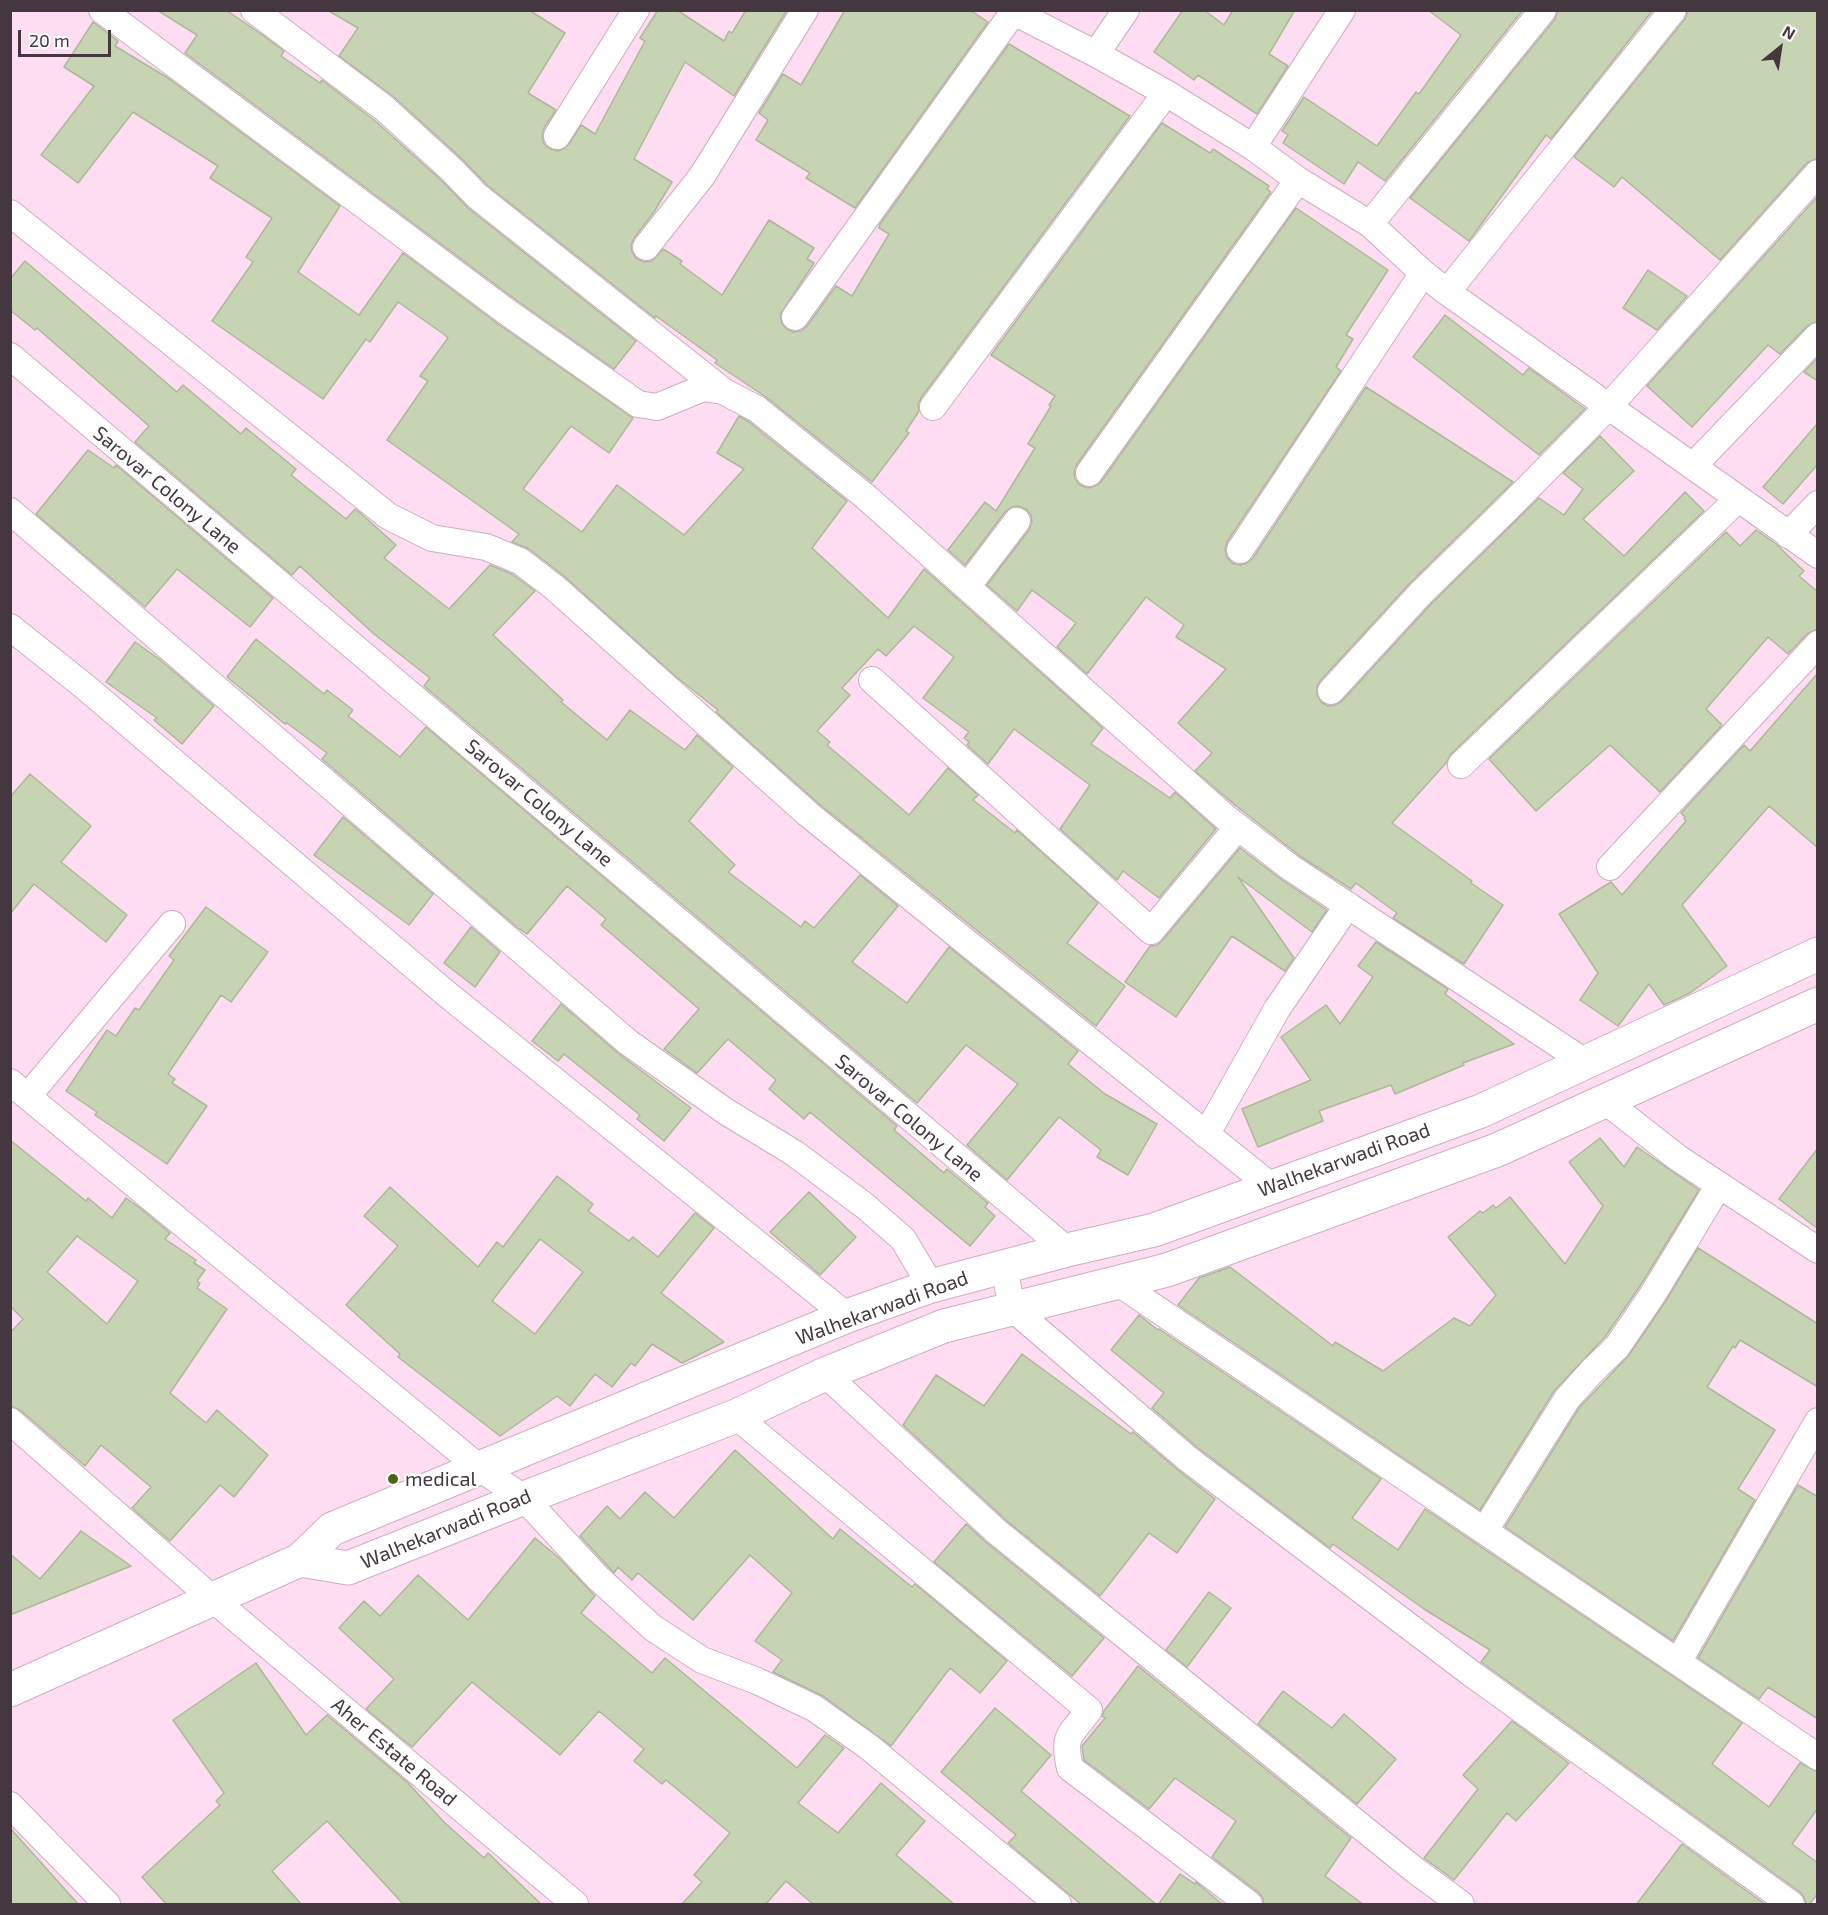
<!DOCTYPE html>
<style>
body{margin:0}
#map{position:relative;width:1828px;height:1915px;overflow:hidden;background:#fedcf1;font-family:"Exo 2",sans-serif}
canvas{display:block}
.frame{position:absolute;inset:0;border:12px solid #453740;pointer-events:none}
.north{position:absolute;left:1750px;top:18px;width:60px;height:60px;-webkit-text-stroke:4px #fff;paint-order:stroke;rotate:30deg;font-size:16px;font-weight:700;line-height:24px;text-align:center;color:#453740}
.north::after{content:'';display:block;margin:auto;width:21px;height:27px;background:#453740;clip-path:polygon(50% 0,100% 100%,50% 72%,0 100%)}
.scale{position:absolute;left:18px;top:30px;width:93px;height:27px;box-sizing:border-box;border:3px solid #453740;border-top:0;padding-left:8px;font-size:18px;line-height:21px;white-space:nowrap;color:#453740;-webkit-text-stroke:4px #fff;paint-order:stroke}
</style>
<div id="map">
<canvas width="1828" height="1915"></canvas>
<div class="frame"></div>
<div class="north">N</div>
<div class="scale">20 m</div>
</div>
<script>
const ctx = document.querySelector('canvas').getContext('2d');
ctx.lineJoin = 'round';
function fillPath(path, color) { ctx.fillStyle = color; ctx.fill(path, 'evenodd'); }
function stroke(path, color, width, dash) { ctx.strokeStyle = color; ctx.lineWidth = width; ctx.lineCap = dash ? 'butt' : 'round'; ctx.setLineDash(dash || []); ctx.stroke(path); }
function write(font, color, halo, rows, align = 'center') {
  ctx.font = font + ' "Exo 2",sans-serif'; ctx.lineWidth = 4.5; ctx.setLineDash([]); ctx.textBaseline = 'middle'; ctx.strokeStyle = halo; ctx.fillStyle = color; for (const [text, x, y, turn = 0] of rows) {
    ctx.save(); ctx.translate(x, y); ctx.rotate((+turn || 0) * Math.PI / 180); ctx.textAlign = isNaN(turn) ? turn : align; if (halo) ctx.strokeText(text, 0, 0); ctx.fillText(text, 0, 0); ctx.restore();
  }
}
const building = new Path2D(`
 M157 10H226L264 36 284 51 281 56 320 83 322 80 374 120 442 181 468 208 636 341 614 369 516 300 185 53 197 35Z
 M327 10H529L565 33 528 93 556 110 544 128 542 136 544 144 549 148 557 151 563 149 569 144 581 125 595 134 645 41 640 38 658 10H677L724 41 729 31 732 33 746 10H787L734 96 685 62 634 159 672 182 654 212 634 238 631 245 632 252 636 258 644 262 652 261 663 249 682 261 680 264 722 295 769 220 814 248 807 259 814 263 780 315 782 324 787 329 793 332 801 331 807 326 836 286 852 296 889 234 879 228 880 224 1009 44 1130 116 921 398 918 405 919 411 906 431 909 433 872 482 766 397 715 363 717 360 656 316 655 318 487 185 462 159 394 97 339 56 358 28Z
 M845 10H970L988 22 855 208 806 178 810 173 756 140 768 120 759 113 783 74 801 85Z
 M1183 10H1204L1224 25 1233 10H1295L1269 54 1288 66 1257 114 1198 75 1194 80 1154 52Z
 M1428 10H1523L1385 181 1358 162 1344 184 1283 143 1288 135 1282 131 1304 97 1377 146 1416 92 1419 94 1461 35Z
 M1558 10H1653L1551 139 1546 135 1469 241 1410 198 1555 19Z
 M1688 10H1818V158L1807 163 1720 260 1622 177 1614 187 1574 157 1685 19Z
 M93 22 118 41 115 46 168 78 340 206 298 272 359 315 403 253 498 324 633 418 609 453 571 426 523 489 582 532 617 485 684 535 744 469 717 453 739 416 749 422 847 501 812 548 888 618 924 569 1103 728 1091 744 1170 798 1175 792 1216 829 1159 898 1123 871 1117 880 1060 829 1090 785 1014 729 988 764 967 745 969 742 964 738 969 732 923 698 954 657 914 626 886 656 878 649 842 688 850 695 817 731 830 742 827 745 909 815 948 768 978 795 973 800 1015 833 1017 830 1098 903 1067 943 1125 986 1096 1026 818 803 716 712 718 710 674 675 564 576 529 549 512 542 519 534 387 440 428 381 420 376 448 338 445 335 398 302 370 342 366 339 323 399 212 321 253 262 246 257 272 218 210 178 218 166 133 112 78 183 41 155 94 86 64 67Z
 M1162 123 1210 153 1213 149 1269 186 1267 189 1271 192 1077 464 1074 472 1075 479 1080 485 1088 488 1096 486 1101 482 1296 208 1388 270 1346 335 1353 339 1336 367 1341 371 1227 542 1225 550 1227 557 1232 563 1240 565 1247 563 1253 558 1366 387 1513 482 1410 583 1320 681 1317 687V695L1321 702 1328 706 1335 705 1342 701 1432 603 1539 498 1564 515 1583 489 1563 473 1600 436 1634 471 1583 519 1624 556 1685 492 1704 511 1451 754 1446 763 1392 823 1472 881 1471 883 1503 905 1464 964 1393 918 1397 913 1356 883 1351 889 1300 856 1235 805 1195 771 1212 753 1178 723 1226 669 1176 637 1184 625 1146 597 1087 674 1057 647 1076 623 1032 590 1017 611 987 585 1029 530 1032 522 1031 515 1026 509 1018 506 1012 507 1005 512 965 565 948 550 985 502 996 511 1035 448 1028 444 1051 406 1049 405 1055 396 991 355Z
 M1818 196V321L1807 326 1780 354 1768 345 1692 427 1647 386Z
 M25 261 177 392 183 385 241 434 246 428 296 469 291 475 346 519 355 509 359 512 396 545 384 558 449 609 490 565 512 574 535 591 493 635 563 700 561 702 607 740 630 710 685 750 697 735 733 767 689 821 735 865 728 872 801 927 805 921 814 928 860 875 898 906 852 962 907 1003 949 947 1078 1051 1068 1064 1105 1094 1157 1124 1128 1175 1097 1157 1101 1150 1059 1117 1007 1180 967 1145 1018 1084 966 1045 917 1103 424 686 430 678 374 634 300 566 292 575 135 442 149 426 37 328 35 330 10 310V279Z
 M1648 270 1687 296 1657 330 1623 308Z
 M1445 315 1523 375 1529 368 1585 409 1539 455 1413 357Z
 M1818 358V381L1804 372Z
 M1818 423V464L1783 504 1763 487Z
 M88 450 114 468 116 465 273 598 250 627 177 569 145 607 36 514Z
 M1756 530 1776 544 1804 571 1799 576 1818 592V629L1807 634 1788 654 1768 637 1706 709 1722 725 1660 792 1610 745 1536 811 1489 759 1726 532 1740 546Z
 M256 639 324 694 327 690 353 710 348 716 400 757 426 727 897 1126 894 1130 944 1173 947 1169 988 1203 985 1207 995 1216 970 1246 810 1112 804 1119 769 1089 776 1080 728 1039 697 1073 664 1049 699 1009 601 925 606 919 567 886 527 934 518 928 322 759 327 753 287 723 285 724 227 677Z
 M135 642 159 659 214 706 182 744 154 720 157 718 106 682Z
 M1818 673V848L1769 806 1682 905 1727 966 1690 993 1664 1005 1649 984 1618 1026 1580 1000 1598 973 1559 914 1611 882 1622 895 1686 821 1684 819 1685 817 1681 813 1744 745 1750 751Z
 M30 774 91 826 61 862 127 915 106 942 34 884 10 914V797Z
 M343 817 433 894 409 925 314 855Z
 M1240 848 1282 880 1327 910 1312 932 1238 877 1294 958 1285 971 1232 936 1176 1017 1125 982 1150 946 1157 945 1162 941Z
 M206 907 268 952 231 1002 221 995 168 1074 175 1079 172 1083 207 1106 167 1164 95 1115 97 1112 66 1091 107 1030 116 1036 135 1008 139 1010 174 960 169 956Z
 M471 927 500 952 475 987 444 963Z
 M1376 942 1448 989 1445 994 1514 1044 1463 1063 1464 1065 1395 1094 1391 1085 1319 1111 1323 1121 1258 1147 1242 1109 1311 1080 1281 1037 1326 1005 1340 1024 1373 977 1358 966Z
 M561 1004 619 1054 691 1108 664 1141 637 1119 640 1115 564 1054 558 1061 532 1041Z
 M1600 1138 1624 1167 1637 1147 1699 1190 1640 1286 1605 1337 1554 1391 1480 1510 1178 1305 1199 1278 1230 1267 1333 1346 1335 1342 1383 1371 1454 1318 1470 1326 1496 1295 1448 1237 1480 1211 1483 1213 1493 1205 1496 1208 1510 1197 1565 1264 1603 1206 1569 1162Z
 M10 1140 86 1201 88 1198 112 1218 126 1198 140 1208 170 1233 165 1239 196 1260 194 1263 205 1270 197 1281 200 1283 197 1288 227 1309 170 1393 206 1423 217 1410 268 1455 234 1497 220 1485 170 1541 132 1508 151 1487 101 1445 85 1466 20 1410 10 1406V1333L23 1319 10 1306ZM77 1236 138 1281 107 1324 47 1272Z
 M1818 1148V1229L1779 1199Z
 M557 1176 593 1204 588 1211 629 1241 633 1237 658 1257 695 1213 714 1228 661 1293 724 1342 682 1363 652 1344 635 1366 631 1363 612 1387 595 1374 570 1406 557 1396 500 1436 398 1357 400 1354 346 1305 398 1246 364 1216 390 1187 478 1267 497 1242 503 1247ZM540 1239 583 1272 535 1334 492 1301Z
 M809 1192 856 1237 820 1275 770 1232Z
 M1698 1248 1818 1324V1387L1740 1340 1735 1348 1733 1346 1707 1387 1775 1430 1738 1489 1755 1500 1673 1641 1505 1527 1579 1408 1629 1355 1665 1302Z
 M1139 1315 1158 1330 1159 1329 1381 1479 1352 1518 1398 1550 1425 1509 1742 1723 1712 1764 1769 1807 1800 1763 1818 1772V1808L1792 1844 1818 1863V1893L1809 1905H1806L1804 1897 1800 1892 1481 1662 1490 1650 1424 1609 1333 1544 1330 1548 1197 1447 1152 1408 1164 1393 1111 1350Z
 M1022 1354 1131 1434 1133 1432 1178 1470 1215 1499 1177 1553 1149 1533 1100 1596 1007 1521 903 1425 936 1375 984 1406Z
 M735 1450 833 1539 840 1529 912 1587 915 1584 1007 1661 980 1693 950 1668 891 1746 823 1696 773 1672 782 1660 755 1641 792 1593 750 1555 693 1620 638 1573 632 1580 618 1567 614 1573 580 1536 607 1506 620 1519 645 1492 674 1518Z
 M1798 1485 1818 1497V1719L1768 1687 1759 1699 1698 1658Z
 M966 1524 988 1544 1104 1638 1072 1676 934 1562Z
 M81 1531 131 1566 10 1615V1554L40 1579Z
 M535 1538 558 1557 595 1596 581 1613 652 1673 665 1658 797 1768 825 1735 844 1748 798 1803 838 1833 881 1783 925 1821 896 1855 955 1905H814L786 1881 765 1905H681L702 1882 694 1875 730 1833 666 1780 662 1784 634 1761 644 1749 599 1711 560 1755 472 1682 412 1747 366 1709 394 1679 339 1628 364 1601 380 1616 418 1575 468 1620Z
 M1209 1592 1231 1608 1187 1667 1166 1650Z
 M256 1663 306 1735 327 1715 407 1782 445 1823 484 1858 488 1853 542 1905H404L327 1821 272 1871 302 1905H167L142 1877 220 1805 216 1801 224 1793 173 1720Z
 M1138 1666 1351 1838 1325 1876 1364 1905H1264L1263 1898 1258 1892 1212 1857 1236 1821 1175 1778 1149 1809 1084 1760 1082 1746 1105 1718 1102 1716 1104 1711Z
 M1283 1691 1332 1728 1344 1714 1396 1759 1357 1804 1258 1724Z
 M995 1708 1051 1755 1021 1791 1157 1905H1082L1008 1843 1016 1835 941 1772Z
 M1512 1721 1569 1763 1516 1821 1507 1813 1454 1880 1424 1858 1478 1789 1463 1775Z
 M10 1828 79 1905H10Z
 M1682 1844 1766 1905H1636Z
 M1180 1874 1195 1884 1196 1882 1223 1905H1158Z`);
fillPath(building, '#c7d4b4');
stroke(building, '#acb999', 1.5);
const street = new Path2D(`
 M102 10 507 312 638 404 657 407 703 388 723 391 757 409 866 497 1225 817 1291 868 1585 1062
 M254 10 384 108 452 170 477 196 723 391
 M1010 10 1096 54 1166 93 1253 147 1298 180 1370 224 1423 273 1447 292 1818 555
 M1096 54 1126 10
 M557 136 636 10
 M1253 147 1342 10
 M10 213 388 516 432 538 486 547 520 561 554 587 808 814 965 941 1272 1187
 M1370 224 1543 10
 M646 247 702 176 805 10
 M1447 292 1673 10
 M795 317 1015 10
 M10 356 1067 1250
 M933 407 1166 93
 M1693 466 1818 336
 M1089 473 1298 180
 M10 511 629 1043 725 1111 794 1153 865 1206 903 1239 931 1286
 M1788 535 1818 504
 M1240 550 1423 273
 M967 587 1017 521
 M10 627 84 686 448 995 847 1316
 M872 680 1151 931 1238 827
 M1331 691 1421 593 1507 509 1609 406 1818 173
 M1461 765 1738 499
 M1610 867 1818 644
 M10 1082 481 1469 524 1498 597 1577 653 1628 702 1660 757 1681 814 1708 869 1747 1058 1904
 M28 1096 172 924
 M1604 1100 1678 1158 1818 1250
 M1206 1135 1277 1009 1348 905
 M1004 1267 1012 1308 1188 1459 1472 1674 1791 1904
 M1117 1282 1818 1757
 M825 1374 997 1532 1416 1871 1461 1904
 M736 1416 1089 1710C1071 1736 1062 1733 1070 1768L1249 1904
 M10 1421 214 1600 575 1904
 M1485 1530 1567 1399 1593 1370 1617 1347 1653 1294 1719 1185
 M1678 1662 1818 1421
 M10 1805 107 1904`);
const secondary = new Path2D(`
 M300 1560 348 1568 524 1498 736 1416 825 1374 944 1326 1167 1270 1497 1150 1818 1004
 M10 1690 300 1560 332 1529 847 1316 931 1286 1067 1250 1154 1230 1481 1111 1818 954`);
stroke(street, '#ceadc2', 28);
stroke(secondary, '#ceadc2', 35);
stroke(street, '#fff', 26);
stroke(secondary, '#fff', 33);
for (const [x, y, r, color] of [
 [393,1479,6,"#4e6514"]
]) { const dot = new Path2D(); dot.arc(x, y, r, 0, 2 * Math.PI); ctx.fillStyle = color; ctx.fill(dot); stroke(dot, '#fff', 2); }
write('20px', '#453740', '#fff', [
 ["Sarovar Colony Lane",167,490,40],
 ["Sarovar Colony Lane",539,803,40],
 ["Sarovar Colony Lane",909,1118,40],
 ["Walhekarwadi Road",1344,1160,-20],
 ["Walhekarwadi Road",882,1308,-20],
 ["Walhekarwadi Road",446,1529,-22],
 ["Aher Estate Road",394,1752,40]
]);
write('20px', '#453740', '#fff', [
 ["medical",405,1479]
], 'left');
</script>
